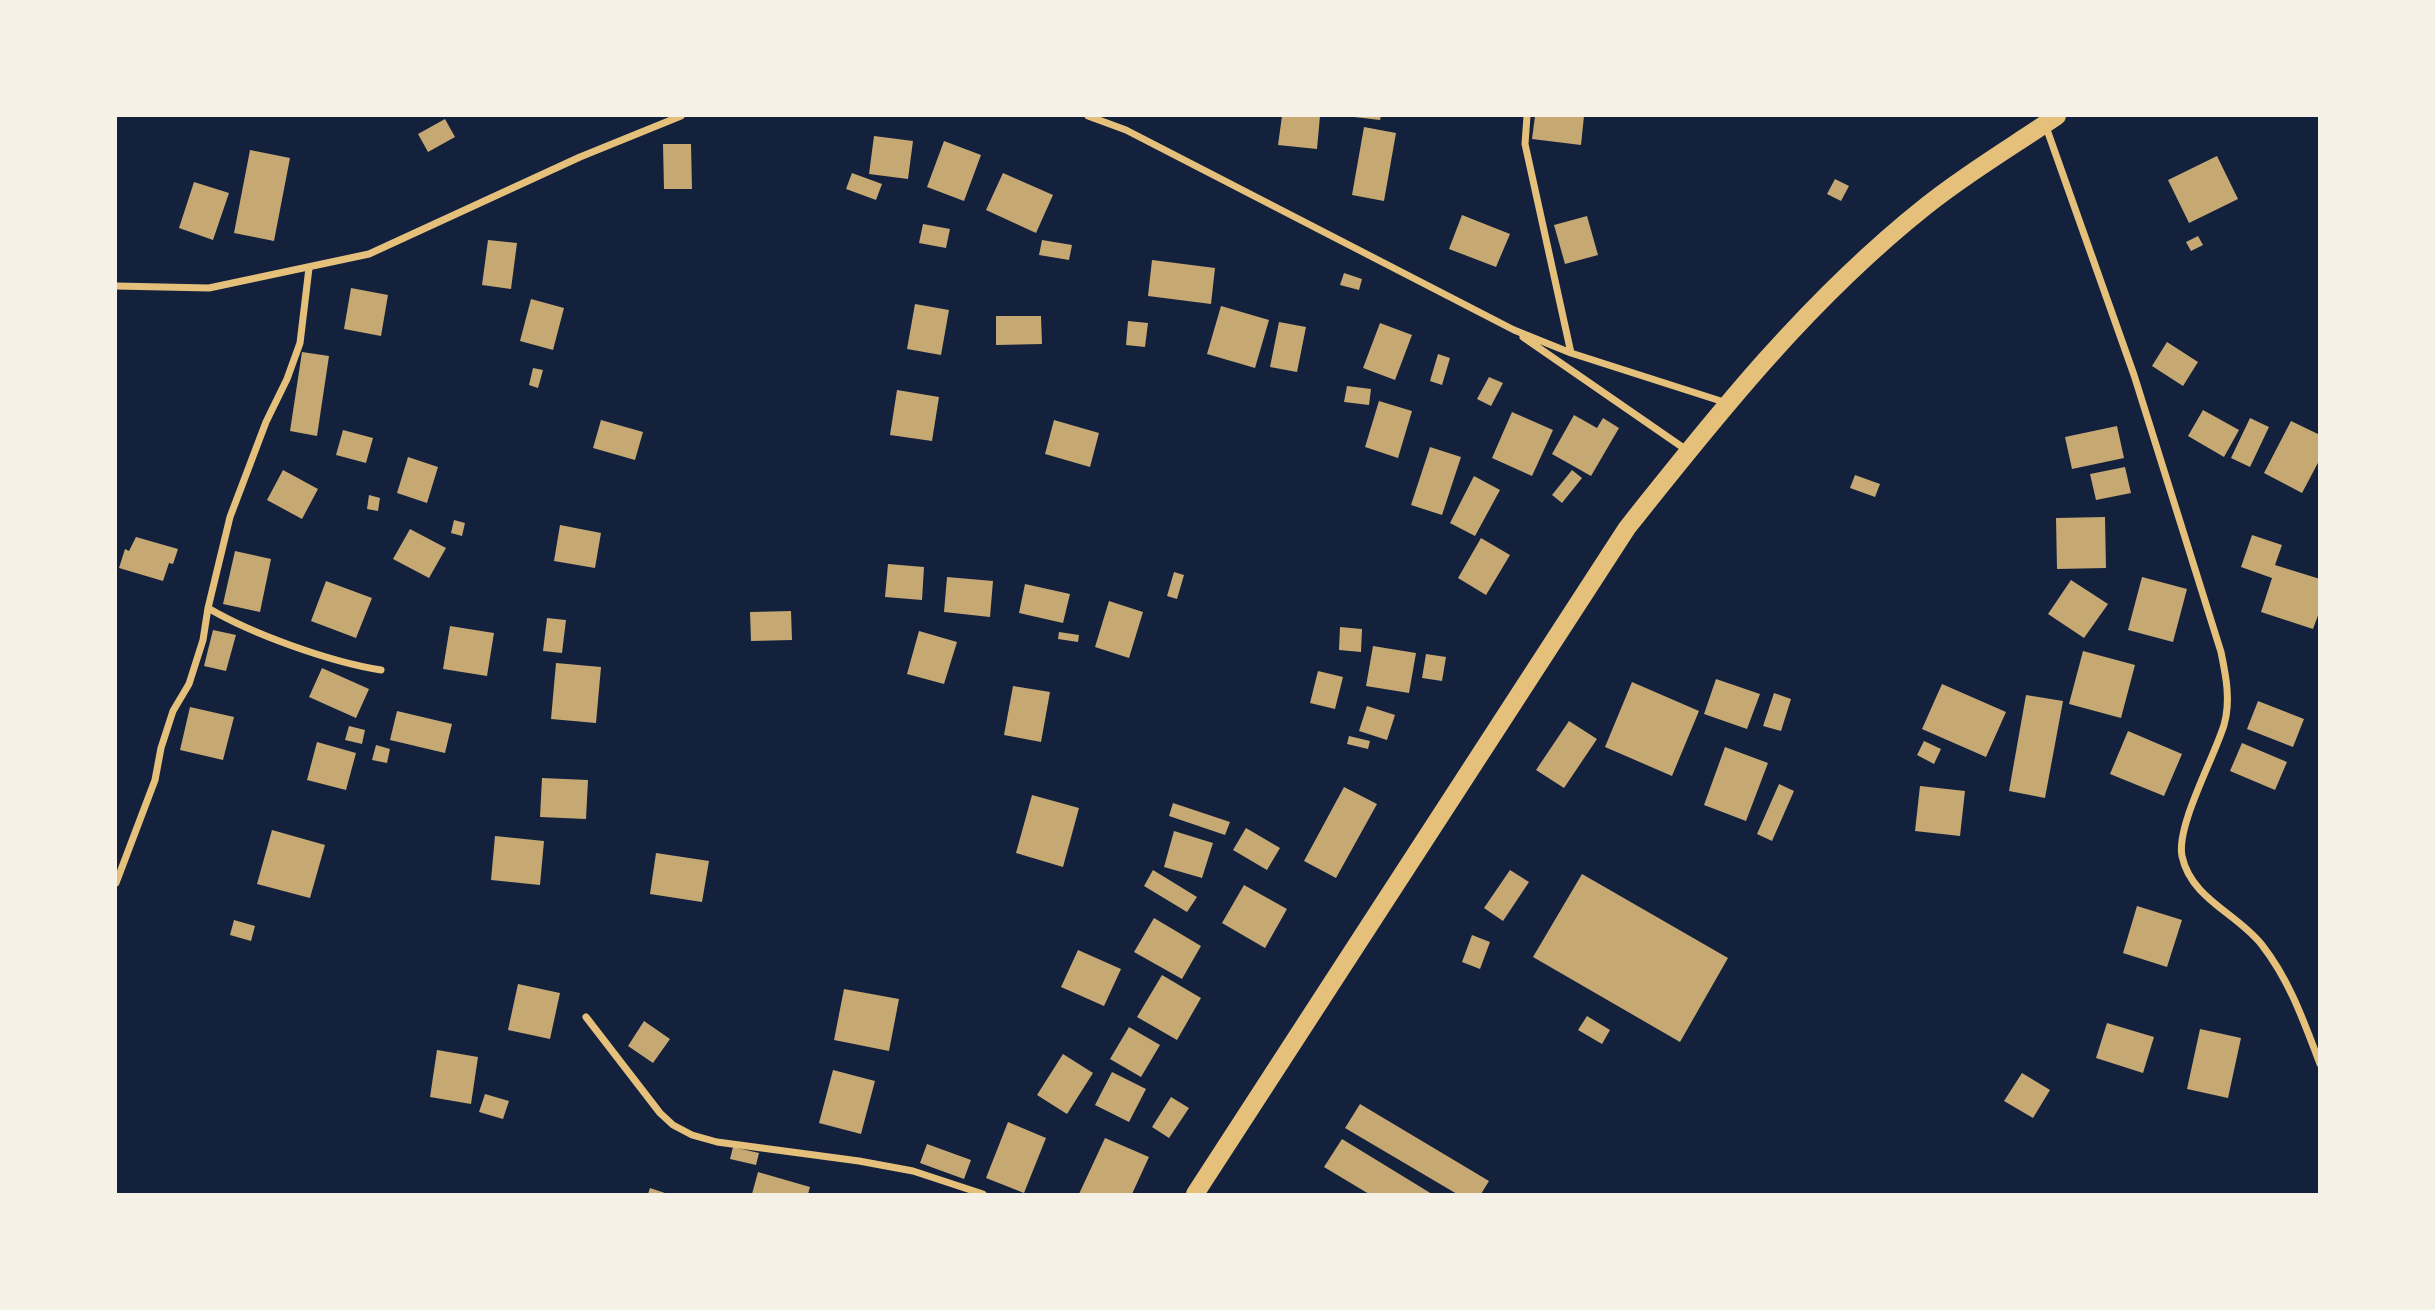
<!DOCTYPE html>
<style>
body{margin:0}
#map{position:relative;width:2435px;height:1310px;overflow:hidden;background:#14213d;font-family:Signika,sans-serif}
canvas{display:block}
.frame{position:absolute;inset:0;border:117px solid #f6f1e7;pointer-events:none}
</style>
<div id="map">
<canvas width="2435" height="1310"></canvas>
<div class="frame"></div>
</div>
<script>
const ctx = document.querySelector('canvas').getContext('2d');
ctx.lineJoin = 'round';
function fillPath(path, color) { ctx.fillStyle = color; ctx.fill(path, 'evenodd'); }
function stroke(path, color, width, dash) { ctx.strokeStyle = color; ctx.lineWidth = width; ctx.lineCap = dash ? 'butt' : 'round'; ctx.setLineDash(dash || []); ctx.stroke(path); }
fillPath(new Path2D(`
 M1282 116H1320L1317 149 1278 145Z
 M1354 116H1381L1380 120 1354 117Z
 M1535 116H1584L1581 145 1532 139Z
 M445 119 455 137 428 152 418 134Z
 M1364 127 1396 133 1384 201 1352 195Z
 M874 136 913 141 908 179 869 174Z
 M944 141 981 155 964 201 927 187Z
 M663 144H691L692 189H664Z
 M250 150 290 158 274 241 234 233Z
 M2217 156 2238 199 2189 223 2168 180Z
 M852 173 882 184 876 200 846 189Z
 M1003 173 1053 195 1036 233 986 210Z
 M1835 179 1849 186 1841 201 1827 194Z
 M194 182 229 193 213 240 179 228Z
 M1462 215 1510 234 1496 267 1449 249Z
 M1587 216 1598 255 1565 264 1554 225Z
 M923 224 950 229 946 248 919 243Z
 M2198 236 2203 245 2191 251 2186 242Z
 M488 240 517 243 511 289 482 285Z
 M1042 240 1072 245 1069 260 1039 255Z
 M1152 260 1215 268 1211 304 1148 296Z
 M1344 273 1362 279 1359 290 1340 285Z
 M351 288 388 295 381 336 344 329Z
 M531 299 564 308 553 350 520 341Z
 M915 304 949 310 941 355 907 349Z
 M1221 306 1269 320 1255 368 1207 354Z
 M996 316H1041L1042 344 996 345Z
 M1128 321 1148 323 1145 347 1126 345Z
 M1279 322 1306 327 1297 372 1270 367Z
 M1380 323 1412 335 1395 380 1363 368Z
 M2167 342 2198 362 2183 386 2152 366Z
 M302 352 329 356 317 436 290 431Z
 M1438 354 1450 358 1442 385 1430 381Z
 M533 368 543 370 538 388 529 385Z
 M1489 377 1503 383 1491 406 1477 399Z
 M1347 386 1371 389 1369 405 1344 402Z
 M897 390 939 397 932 441 890 435Z
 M1379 401 1412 411 1398 458 1365 447Z
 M2203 410 2239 430 2224 457 2188 436Z
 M1512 412 1553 430 1532 476 1492 458Z
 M1574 415 1597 428 1603 418 1619 428 1591 476 1552 454Z
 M2250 418 2269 427 2250 467 2231 458Z
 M601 420 643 432 635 460 593 448Z
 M1054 420 1099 433 1090 467 1045 454Z
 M2291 421 2320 435V459L2302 493 2264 473Z
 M2117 426 2124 458 2072 469 2065 437Z
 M343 430 373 438 366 463 336 455Z
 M1430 447 1461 457 1442 515 1411 505Z
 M408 457 438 467 427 503 397 493Z
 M2125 467 2131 493 2096 500 2090 474Z
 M283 470 318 489 302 519 267 500Z
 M1572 470 1582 478 1562 503 1552 495Z
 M1855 475 1880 484 1875 497 1850 488Z
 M1474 476 1500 490 1475 536 1450 523Z
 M369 495 380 498 378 511 367 509Z
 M2105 517 2106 568 2057 569 2056 518Z
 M454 520 465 523 462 536 451 533Z
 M560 525 601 533 595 568 554 561Z
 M410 529 446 548 429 578 393 559Z
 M2252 535 2282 545 2275 565 2320 579V610L2313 629 2261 612 2272 578 2241 567Z
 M136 537 178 549 173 564 169 563 163 581 119 568 125 549 129 551Z
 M1481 538 1510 555 1486 595 1458 578Z
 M235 551 271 559 260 612 223 604Z
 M888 564 924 567 922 600 885 597Z
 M1174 572 1184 575 1177 599 1167 596Z
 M947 577 993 581 990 617 944 612Z
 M2142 577 2187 589 2173 642 2128 630Z
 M2071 580 2108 604 2084 638 2048 614Z
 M326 581 372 598 356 638 311 621Z
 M1025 584 1070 594 1063 623 1019 613Z
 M1109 601 1143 612 1129 658 1095 647Z
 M791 611 792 640 751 641 750 612Z
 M547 618 566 620 562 653 543 651Z
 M450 626 494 633 487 676 443 669Z
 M1340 627 1362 629 1361 652 1339 650Z
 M213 630 236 635 226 671 204 666Z
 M919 631 957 642 944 684 907 674Z
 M1059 632 1079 635 1078 642 1058 639Z
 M1373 646 1416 653 1409 693 1366 686Z
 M2083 651 2135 665 2121 718 2069 704Z
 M1426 654 1446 657 1442 681 1422 678Z
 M556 663 601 667 596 723 551 719Z
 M322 668 369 689 356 718 309 697Z
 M1318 671 1343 677 1335 709 1310 703Z
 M1716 679 1760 694 1747 729 1704 714Z
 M1632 682 1699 711 1672 776 1605 747Z
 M1942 684 2006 712 1986 757 1922 729Z
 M1013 686 1050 692 1041 742 1004 735Z
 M1774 693 1791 699 1781 731 1763 726Z
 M2026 695 2063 701 2045 798 2009 791Z
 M2258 701 2304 719 2293 747 2247 729Z
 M1367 706 1395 715 1387 740 1359 731Z
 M190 707 234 717 223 760 180 750Z
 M397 711 452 724 445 753 390 740Z
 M1569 721 1597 739 1564 788 1536 770Z
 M349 726 365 730 362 744 345 740Z
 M2128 731 2182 754 2164 796 2110 774Z
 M1349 736 1370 741 1368 749 1347 744Z
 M1924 741 1941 749 1934 764 1917 755Z
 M317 742 356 753 346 790 307 780Z
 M2242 743 2287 762 2275 790 2230 771Z
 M376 745 390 749 387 763 372 760Z
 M1725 747 1768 763 1746 821 1704 805Z
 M542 778 588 780 586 819 540 817Z
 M1779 784 1794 791 1772 841 1757 834Z
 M1920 786 1965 791 1960 836 1915 831Z
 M1344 787 1377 804 1336 878 1304 861Z
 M1032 795 1079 808 1063 867 1016 853Z
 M1173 803 1230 822 1225 835 1169 816Z
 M1246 828 1280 848 1267 870 1233 850Z
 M272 830 325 845 310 898 257 884Z
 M1174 831 1213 843 1202 878 1164 867Z
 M495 836 544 841 540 885 491 880Z
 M656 853 709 861 702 902 650 894Z
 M1153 870 1197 897 1187 912 1144 886Z
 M1510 870 1529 882 1503 921 1484 908Z
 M1582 874 1728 958 1680 1042 1533 957Z
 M1244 885 1287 909 1265 948 1222 923Z
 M2137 906 2182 920 2167 967 2123 953Z
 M1154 918 1201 946 1182 979 1134 952Z
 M234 920 255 926 251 941 230 935Z
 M1472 935 1490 942 1480 969 1462 962Z
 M1078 950 1121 969 1104 1006 1061 987Z
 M1162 975 1201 998 1177 1040 1137 1017Z
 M518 984 560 993 550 1039 508 1030Z
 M844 989 899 999 889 1051 834 1040Z
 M1587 1016 1610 1030 1602 1044 1578 1030Z
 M644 1021 670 1039 653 1063 628 1046Z
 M2107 1023 2154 1037 2143 1073 2096 1058Z
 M1129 1027 1160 1045 1141 1077 1110 1059Z
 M2200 1029 2241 1038 2228 1098 2187 1089Z
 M437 1050 478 1057 471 1104 430 1097Z
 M1063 1054 1093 1073 1067 1114 1037 1095Z
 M833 1070 875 1081 861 1134 819 1123Z
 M1112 1072 1146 1089 1129 1122 1095 1105Z
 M2022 1073 2050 1090 2033 1118 2004 1101Z
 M485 1094 509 1101 503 1119 479 1112Z
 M1171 1097 1189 1108 1169 1138 1152 1127Z
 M1360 1104 1489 1181 1481 1194H1457L1345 1128Z
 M1008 1122 1046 1138 1024 1193 986 1178Z
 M1105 1138 1149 1157 1132 1194H1079Z
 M1342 1139 1432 1194H1369L1324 1167Z
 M927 1144 971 1160 964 1179 920 1163Z
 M733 1147 759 1153 756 1165 730 1159Z
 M758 1172 810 1187 808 1194H752Z
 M650 1188 668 1194H648Z`), '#c6a872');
stroke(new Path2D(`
 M1088 116 1126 130 1514 330 1571 353 1727 403
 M1527 116 1525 144 1571 353
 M2045 124 2134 375 2221 652C2226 676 2231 701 2224 725 2214 758 2176 826 2182 856 2191 899 2237 913 2262 945 2290 981 2304 1022 2320 1064
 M116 286 209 288 369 254 580 157 681 116
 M1523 337 1688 451
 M208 608C252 634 330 662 381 670
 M116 883 155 780 161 748 173 711 189 684 203 640 208 608 230 517 266 422 287 379 300 343 309 268
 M586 1017 660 1113 673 1125 692 1135 717 1142 859 1161 913 1171 983 1194`), '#e5c07b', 7);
stroke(new Path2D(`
 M1195 1194 1627 528C1718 413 1810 298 1926 206 1967 173 2013 146 2057 116`), '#e5c07b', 18);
</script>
